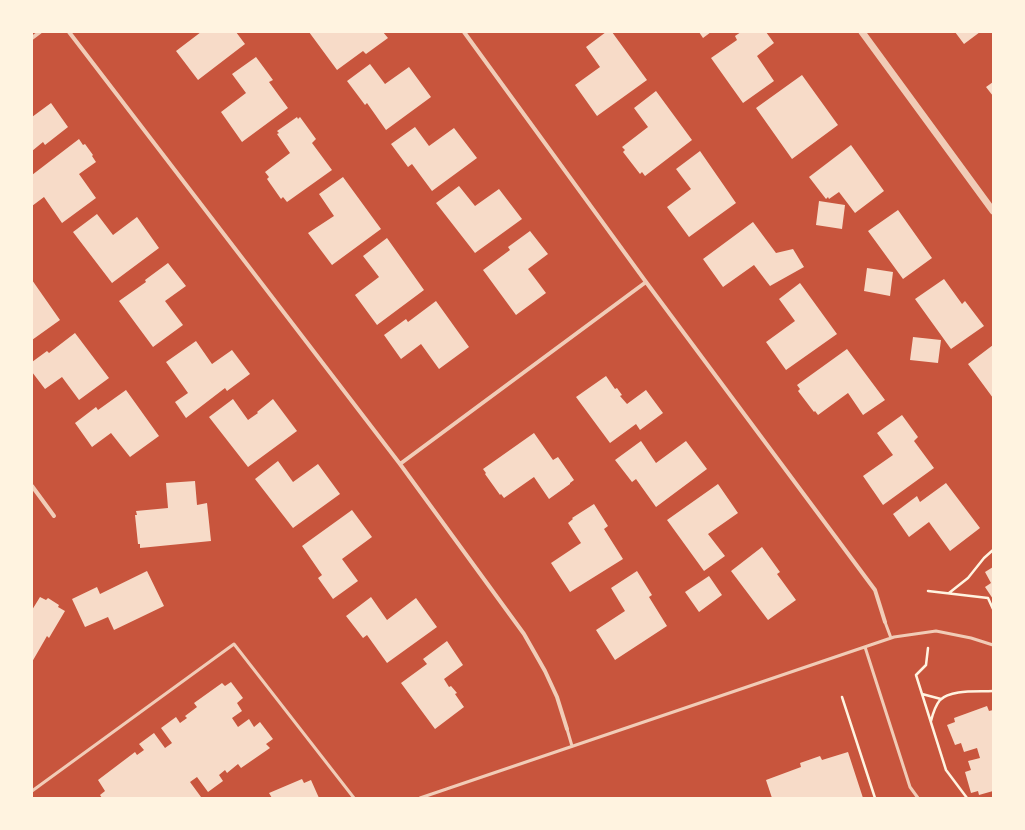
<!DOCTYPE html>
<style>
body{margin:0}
#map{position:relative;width:1025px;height:830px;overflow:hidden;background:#c8553d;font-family:"Sofia Sans Condensed",sans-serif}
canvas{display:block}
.frame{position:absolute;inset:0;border:33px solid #fff3e0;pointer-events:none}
</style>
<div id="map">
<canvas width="1025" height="830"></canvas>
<div class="frame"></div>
</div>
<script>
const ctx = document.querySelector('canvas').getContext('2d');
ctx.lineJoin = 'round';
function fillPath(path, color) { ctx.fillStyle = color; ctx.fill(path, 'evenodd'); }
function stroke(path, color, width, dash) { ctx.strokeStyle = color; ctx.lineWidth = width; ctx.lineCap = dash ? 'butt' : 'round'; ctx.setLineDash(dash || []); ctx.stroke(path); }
fillPath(new Path2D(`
 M201 32H236L245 44 198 80 176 51Z
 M309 32H383L388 38 366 54 363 51 337 70Z
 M606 32H612L647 80 597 116 575 85 600 67 586 47Z
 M699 32H711L703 38Z
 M741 32H766L774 43 757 56 774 81 743 103 711 58 737 40 735 36Z
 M955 32H980L964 44Z
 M256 57 273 80 269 82 288 108 242 142 221 112 246 93 232 74Z
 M370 64 385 84 409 67 431 97 386 130 367 103 365 105 347 81Z
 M802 75 838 125 792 159 756 108Z
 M993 82V96L986 87Z
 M656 91 692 140 645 176 642 172 640 174 623 152 625 150 622 147 648 127 634 108Z
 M51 103 68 127 45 145 43 142 32 151V117Z
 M297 117 298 119 300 117 316 139 312 143 332 170 287 202 283 197 281 199 267 179 269 177 265 172 290 153 277 134 279 133 277 131Z
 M415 127 429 146 454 128 477 158 432 191 412 164 408 167 391 144Z
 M79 139 83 145 85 144 93 155 92 156 96 162 79 174 96 198 62 223 44 197 32 206V175Z
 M851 145 884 191 855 213 839 192 829 199 828 197 826 199 809 177Z
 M700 151 736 203 689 237 667 207 691 189 676 169Z
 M343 177 381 229 332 265 308 233 334 216 319 194Z
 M459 186 475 206 499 189 522 219 475 253 436 203Z
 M819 201 845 205 842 229 816 225Z
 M898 210 932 258 903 279 868 231Z
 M97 214 113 235 137 217 159 248 112 283 73 232Z
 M753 222 776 253 793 249 804 267 770 286 754 265 723 287 703 259Z
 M530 231 548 254 528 269 546 293 516 315 483 270 510 250 508 247Z
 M387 238 424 290 377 325 355 295 379 277 363 256Z
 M168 263 186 286 165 301 183 325 153 347 119 301 146 282 145 280Z
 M867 268 893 272 890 296 864 291Z
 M944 279 962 304 965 301 984 326 951 349 915 299Z
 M32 280 60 320 32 340Z
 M800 283 837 334 786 370 766 342 795 321 779 299Z
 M436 301 469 347 439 369 421 344 401 359 384 335 406 319 408 322Z
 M75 333 109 378 79 400 62 377 45 389 32 372V362L47 351 49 353Z
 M913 337 941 340 938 363 910 360Z
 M196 341 212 364 232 350 250 374 227 391 225 388 186 418 175 402 188 393 166 362Z
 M993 345V398L968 364Z
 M847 349 885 400 863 415 848 393 818 415 815 411 814 412 798 391 800 389 797 385Z
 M606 376 615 389 617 388 622 395 620 396 627 404 646 390 663 413 640 430 636 424 610 443 576 397Z
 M126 390 159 436 130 457 111 433 92 447 75 423 96 407 98 410Z
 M233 399 248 420 258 413 257 412 273 399 297 431 248 467 209 417Z
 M902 415 918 437 914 441 934 468 883 505 863 476 893 455 877 433Z
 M534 433 553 460 558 457 574 480 570 483V484L549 499 534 477 504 498 501 494 500 495 485 474 486 473 483 469Z
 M641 441 656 463 686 441 707 469 656 507 636 479 632 482 615 460Z
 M278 461 293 482 318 464 340 494 293 528 255 479Z
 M195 481 197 505 207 503 211 541 140 548V544H138L135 515H137L136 511 168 508 166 483Z
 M946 483 980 528 950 551 929 522 909 537 893 514 917 496 920 502Z
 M718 484 738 513 708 534 725 556 704 571 667 520Z
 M594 504 608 526 604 529 623 559 570 592 551 563 581 543 568 523 573 519 572 518Z
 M352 510 372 537 342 559 358 581 333 599 318 578 322 575 302 546Z
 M762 547 780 572 777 574 796 600 768 620 731 571Z
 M993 567V599L985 587 991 583 985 572Z
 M147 571 164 606 114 630 108 617 85 627 72 599 97 587 100 594Z
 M637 571 652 595 649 597 667 626 615 660 596 630 625 611 611 588Z
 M709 576 722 595 699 612 685 592Z
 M40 597 46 600 48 598 59 605 58 607 65 611 49 638 47 636 32 662V610Z
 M371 597 387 620 416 598 437 627 387 663 367 635 363 638 346 616Z
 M447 641 463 665 444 679 449 687 451 686 457 693 455 694 464 707 435 729 401 683 427 664 423 659Z
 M231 682 243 698 237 703 242 711 232 718 238 727 249 719 254 727 260 722 273 739 266 744 270 748 241 768 238 764 227 773 225 770 219 775 223 781 208 792 197 777 190 782 201 797 200 798H102L100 795 105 791 98 780 135 752 137 755 144 750 139 744 154 733 165 748 172 743 161 728 176 717 180 723 187 718 185 716 197 707 194 703 222 683 225 686Z
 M987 706 989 711 993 710V791L979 795 978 791 971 793 965 772 971 770 968 761 980 758 977 748 964 752 961 743 955 745 947 725 955 722 954 718Z
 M848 752 863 798H772L766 780 801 767 800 763 820 756 822 760Z
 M302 779 304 783 311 780 319 798H272L269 793Z`), '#f7dbc8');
stroke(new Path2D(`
 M928 591 988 598 993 609
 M949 593 968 578 984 558 993 550
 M928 648 926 665 916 675 946 770 967 798
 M922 694 941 699
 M842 697 875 798
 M931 721C933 713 935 706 940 700 951 689 978 692 993 691`), '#fff3e0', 2.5);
stroke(new Path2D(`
 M885 622 891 638
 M865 647 910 787 918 798
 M567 729 572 746
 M32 791 234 644 354 798
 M420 798 894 637 936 631 971 638 993 645`), '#f1ccb7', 3);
stroke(new Path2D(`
 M69 32 400 464 524 634 545 671 557 697 567 729
 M464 32 646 282 875 590 885 622
 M32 38 40 32
 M400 464 646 282
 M32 486 54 516`), '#f1ccb7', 4);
stroke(new Path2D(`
 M862 32 993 211`), '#f1ccb7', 7);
</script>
